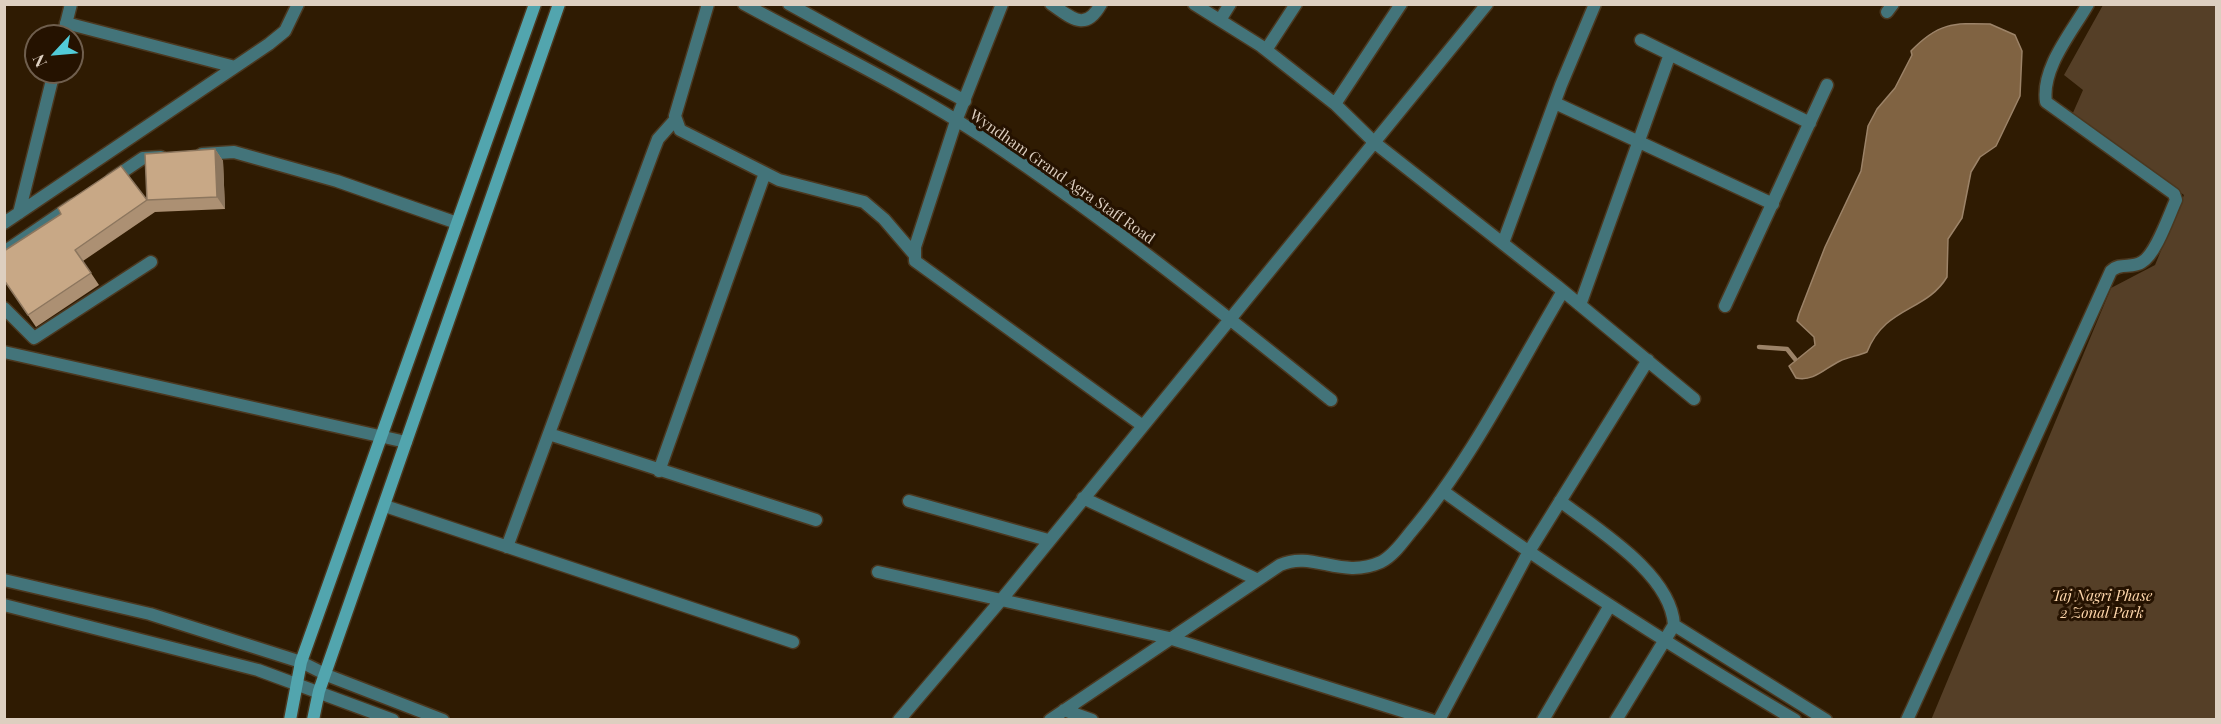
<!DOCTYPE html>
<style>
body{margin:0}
#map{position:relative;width:2221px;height:724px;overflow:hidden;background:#2f1b02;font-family:"Playfair Display",serif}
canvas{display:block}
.frame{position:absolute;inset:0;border:6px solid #ddcfc0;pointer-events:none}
.north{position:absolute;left:24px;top:24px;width:60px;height:60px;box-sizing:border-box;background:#251200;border:2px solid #6f5e4d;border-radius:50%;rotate:244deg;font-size:16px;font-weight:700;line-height:24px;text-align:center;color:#ddcfc0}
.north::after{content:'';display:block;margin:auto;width:21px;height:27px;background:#52cbd8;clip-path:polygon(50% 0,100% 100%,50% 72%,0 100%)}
</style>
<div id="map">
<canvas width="2221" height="724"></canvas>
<div class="frame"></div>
<div class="north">N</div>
</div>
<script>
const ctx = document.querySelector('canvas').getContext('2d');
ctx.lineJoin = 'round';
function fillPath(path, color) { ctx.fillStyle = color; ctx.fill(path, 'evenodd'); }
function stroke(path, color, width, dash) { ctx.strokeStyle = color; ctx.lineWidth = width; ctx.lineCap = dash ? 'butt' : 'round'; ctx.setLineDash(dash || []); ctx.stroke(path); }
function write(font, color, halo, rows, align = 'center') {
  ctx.font = font + ' "Playfair Display",serif'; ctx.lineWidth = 6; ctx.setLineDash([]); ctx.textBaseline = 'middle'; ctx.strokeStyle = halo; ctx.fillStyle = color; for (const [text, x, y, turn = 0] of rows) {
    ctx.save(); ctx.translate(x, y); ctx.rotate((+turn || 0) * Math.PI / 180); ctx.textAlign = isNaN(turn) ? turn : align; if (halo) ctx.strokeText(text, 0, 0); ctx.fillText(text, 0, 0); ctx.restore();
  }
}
fillPath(new Path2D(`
 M2103 5H2216V719L1931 720 2111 288 2155 265 2184 195 2072 115 2083 90 2064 75Z`), '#553f27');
const water = new Path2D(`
 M1990 24 2015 35 2022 51 2020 96 1996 146 1980 157 1971 172 1962 218 1948 239 1947 277C1926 312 1885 306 1867 352 1858 356 1848 357 1840 361 1825 368 1814 382 1796 378L1789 366 1815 345 1814 337 1797 321 1799 314 1825 247 1861 171 1868 126 1877 109 1895 88 1912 55 1911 51C1938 23 1952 23 1990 24Z`);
fillPath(water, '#806342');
stroke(water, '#9c8368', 1.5);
stroke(new Path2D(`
 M1759 347 1787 349 1795 359`), '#9c8368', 4.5);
const street = new Path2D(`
 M708 4 675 116 680 130 779 180 864 202 884 219 914 254
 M744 4C825 48 909 88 986 139 1106 219 1219 310 1331 400
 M789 4 965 101
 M1002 4 956 121 915 247V261L1143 426
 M1051 4C1071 17 1085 33 1101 4
 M1194 4 1261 46 1335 104 1375 143 1557 286 1694 399
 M1887 12 1893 4
 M1220 20 1230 4
 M66 23 235 67
 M63 36 71 4
 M1641 40 1810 123
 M1266 50 1296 4
 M1555 103 1773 204
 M1335 104 1401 4
 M202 154 234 152 337 181 457 223
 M112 179 143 158 161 157
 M19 213 54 72
 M4 223 269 44 285 31 298 4
 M1503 243 1561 85 1595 4
 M4 252 73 205
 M1580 305 1670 54
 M1725 306 1827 85
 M4 308 34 338 151 262
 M4 352 406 442
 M549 434 816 520
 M659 471 765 173
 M1443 491C1557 574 1674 648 1795 720
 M1083 498 1256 579
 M909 501 1048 540
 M1560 501C1598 530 1671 574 1674 625L1616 720
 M385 506 793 642
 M507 547 653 152 658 139 674 121
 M878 572 1169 638 1431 720
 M4 580 150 614 301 662 329 676 443 720
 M4 605 258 670 393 720
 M1674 625 1826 720
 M1064 710 1092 720
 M899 720 1002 599 1487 4
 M1050 720 1280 565C1313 550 1341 580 1381 562 1393 556 1402 543 1410 533 1471 461 1515 372 1563 291
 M1439 720 1528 553 1648 360
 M1543 720 1609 607
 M1907 720 2111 271C2120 262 2132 269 2142 262 2156 254 2169 215 2176 200L2174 194 2046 102C2041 68 2072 32 2088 4`);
const secondary = new Path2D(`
 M290 720 301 662 535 4
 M313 720 319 691 559 4`);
stroke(street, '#4b3820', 15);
stroke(secondary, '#4b3820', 15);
stroke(street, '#43747a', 12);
stroke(secondary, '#52a5ae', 12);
fillPath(new Path2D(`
 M215 149 223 161 225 209 155 212 83 261 99 285 36 327 4 280 147 200Z`), '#ac9073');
fillPath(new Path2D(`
 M215 149 223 161 225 209 217 197Z`), '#8c765e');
const building = new Path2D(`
 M215 149 217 197 147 200 145 154Z
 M121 166 147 200 75 250 91 273 28 315 4 280V251L61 214 58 208Z`);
fillPath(building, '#c8a886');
stroke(building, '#8c765e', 1.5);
write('15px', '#ddcfc0', '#251200', [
 ["Wyndham Grand Agra Staff Road",1062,177,35]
]);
write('italic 15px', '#ffd7ab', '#251200', [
 ["Taj Nagri Phase",2102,596],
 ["2 Zonal Park",2102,613]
]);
</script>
